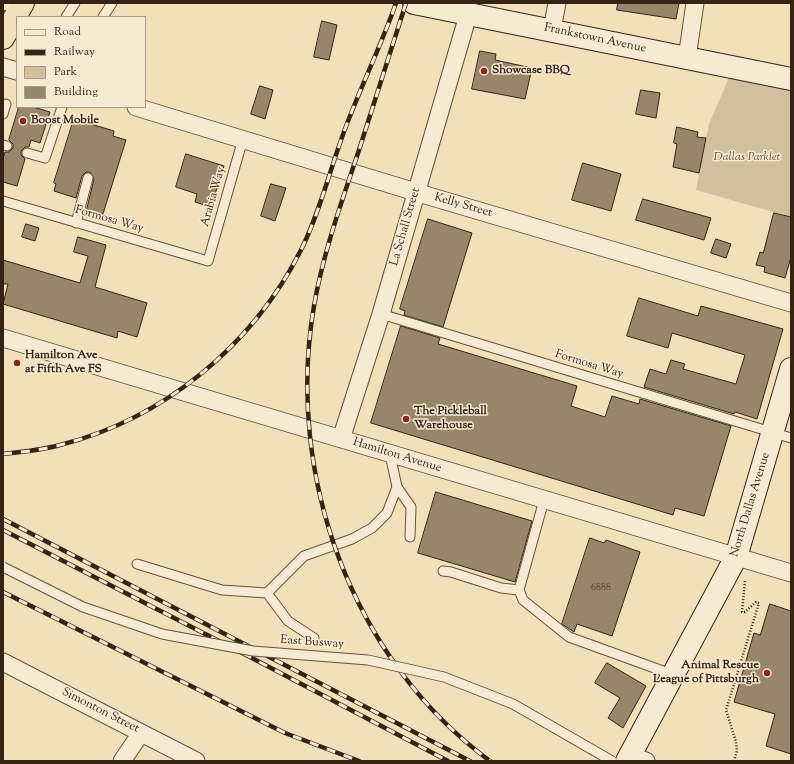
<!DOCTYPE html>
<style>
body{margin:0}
#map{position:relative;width:794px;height:764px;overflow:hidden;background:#f1e0ba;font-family:"Sorts Mill Goudy",serif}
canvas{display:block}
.frame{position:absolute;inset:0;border:4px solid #352414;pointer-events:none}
.legend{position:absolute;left:16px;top:16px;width:130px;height:92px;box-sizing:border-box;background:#f6ebd2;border:1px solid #a99b86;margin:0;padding:5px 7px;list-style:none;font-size:12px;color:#352414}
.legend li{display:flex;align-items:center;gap:8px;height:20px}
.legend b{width:20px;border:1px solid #a99b86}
</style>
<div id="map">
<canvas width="794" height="764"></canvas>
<div class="frame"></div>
<ul class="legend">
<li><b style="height:5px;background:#f6ebd2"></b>Road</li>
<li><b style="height:5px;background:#352414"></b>Railway</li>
<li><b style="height:11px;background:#d1c09e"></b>Park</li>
<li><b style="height:11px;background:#97866a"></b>Building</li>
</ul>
</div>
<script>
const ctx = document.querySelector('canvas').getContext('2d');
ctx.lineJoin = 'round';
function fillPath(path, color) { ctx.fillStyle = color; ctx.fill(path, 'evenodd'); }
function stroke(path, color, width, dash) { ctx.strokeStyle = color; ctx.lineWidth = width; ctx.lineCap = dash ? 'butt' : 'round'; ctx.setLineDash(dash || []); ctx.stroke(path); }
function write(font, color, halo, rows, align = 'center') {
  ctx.font = font + ' "Sorts Mill Goudy",serif'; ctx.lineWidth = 3; ctx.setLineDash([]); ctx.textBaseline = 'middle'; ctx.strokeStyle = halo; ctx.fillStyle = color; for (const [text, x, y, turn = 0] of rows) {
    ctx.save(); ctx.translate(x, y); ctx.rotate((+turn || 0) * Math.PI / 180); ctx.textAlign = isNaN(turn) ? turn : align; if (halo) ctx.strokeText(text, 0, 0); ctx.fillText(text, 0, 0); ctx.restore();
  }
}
fillPath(new Path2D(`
 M730 75 791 87V217L696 190 709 124Z`), '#d1c09e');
const building = new Path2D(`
 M618 3H679L676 19 617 10Z
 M322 21 337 25 329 60 314 57Z
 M480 51 496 54 495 60 532 68 525 99 472 89Z
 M260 86 273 90 265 119 251 114Z
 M641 90 660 93 656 118 636 114Z
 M19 107H33L50 112 40 143 31 140 29 147H25L21 151V155L25 159 17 186 3 182V159L5 152H9L13 148V144L9 140Z
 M74 119 114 131 113 136 126 140 102 217 86 212 94 179 90 172H86L82 176 76 198 54 191 56 184 54 183Z
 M677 127 698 132 697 137 706 138 699 173 673 167 677 144 674 143Z
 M186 154 224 166 211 207 195 202 197 194 176 187Z
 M583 163 621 174 611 211 572 200Z
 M271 184 286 188 275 221 261 216Z
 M643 199 711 218 704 240 636 220Z
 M774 213 791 217V257L785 278 764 272 765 267 756 265 760 252 763 253Z
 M428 219 472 233 443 327 404 315 405 311 400 309Z
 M26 224 39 228 35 241 22 237Z
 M78 237 106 245 95 287 147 303 137 337 118 331 117 338 3 304 8 284H3V260L80 283 88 256 74 252Z
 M716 239 731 244 726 258 711 253Z
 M639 298 698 316 701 306 783 329 757 419 735 412 734 414 644 387 650 369 666 374 671 360 685 364 683 369 736 384 745 355 672 333 668 348 627 336Z
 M401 326 440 338 438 344 577 386 571 406 605 417 612 396 639 404 640 399 731 426 704 516 675 508 673 515 371 423Z
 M436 492 532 521 515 582 418 553Z
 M590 538 604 543 606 540 640 552 612 636 577 624 574 632 562 624Z
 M770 604 791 611V754L766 746 775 714 734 702 754 633 760 635Z
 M607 663 646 686 623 728 608 718 620 698 595 683Z`);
fillPath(building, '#97866a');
stroke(building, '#352414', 1);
const service = new Path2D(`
 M3 5 19 9
 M66 17 75 3
 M103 17 112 3
 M3 114 6 104
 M3 145 7 146
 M27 153 45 158 62 107
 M3 201 208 261 243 139
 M76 223 88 178
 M381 314 791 438
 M397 487 411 507 410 537
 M544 500 519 590 523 600 569 637 674 675
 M137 564 222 590 267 593 288 621 314 638
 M443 571 451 572 501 588 519 590
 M267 593 304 556 352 539 372 528 387 513 397 487 390 454`);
const minor = new Path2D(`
 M552 30 557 3
 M687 58 695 3
 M3 67 17 71
 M136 107 432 197 791 303
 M3 338 791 573
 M341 439 381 314 468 15
 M3 662 196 761
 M630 756 646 761
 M122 761 141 733`);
const secondary = new Path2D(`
 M414 3 791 79
 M627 761 736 557 791 369`);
const trunk = new Path2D(`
 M3 38 23 3`);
stroke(service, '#64533e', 11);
stroke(minor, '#64533e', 19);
stroke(secondary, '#352414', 24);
stroke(trunk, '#352414', 24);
stroke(new Path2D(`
 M734 761 737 751 736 742 726 710 759 603 756 602 745 612H742L745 581`), '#352414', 2.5, [1, 2]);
stroke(service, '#f6ebd2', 9);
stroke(minor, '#f6ebd2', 17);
stroke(secondary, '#f6ebd2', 22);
stroke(trunk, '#f1e0ba', 22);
const rail = new Path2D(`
 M406 3C390 52 375 101 359 150 342 201 323 253 314 306 285 474 351 659 490 761
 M3 454C22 452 42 450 60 445 164 419 253 345 301 250 320 212 330 169 345 129 361 86 381 46 396 3
 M3 519 470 761
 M3 530 250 657 448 761
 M3 592 285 733 359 761`);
stroke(rail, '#352414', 4.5);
stroke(rail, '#f6ebd2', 3, [9]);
const serviceBridge = new Path2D(`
 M3 567 83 607 162 634 253 651 368 660 444 677 513 704 612 761`);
stroke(serviceBridge, '#64533e', 11, []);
stroke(serviceBridge, '#f6ebd2', 9);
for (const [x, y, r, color] of [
 [484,71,4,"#8f2418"],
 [23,121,4,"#8f2418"],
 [17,363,4,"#8f2418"],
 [406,419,4,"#8f2418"],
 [767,673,4,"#8f2418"]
]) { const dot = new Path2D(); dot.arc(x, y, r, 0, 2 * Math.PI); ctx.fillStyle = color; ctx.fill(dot); stroke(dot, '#f6ebd2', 1.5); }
write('10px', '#4e3c2a', null, [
 ["6888",601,588]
]);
write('12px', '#352414', '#f6ebd2', [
 ["Frankstown Avenue",595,39,12],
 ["Arabia Way",214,197,-74],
 ["Kelly Street",463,206,16],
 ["Formosa Way",109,220,16],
 ["La Schall Street",406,227,-74],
 ["Formosa Way",589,365,17],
 ["Hamilton Avenue",397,456,17],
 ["North Dallas Avenue",751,505,-73],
 ["East Busway",312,643,4],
 ["Simonton Street",100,711,27]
]);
write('bold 12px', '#352414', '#f6ebd2', [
 ["Showcase BBQ",492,71],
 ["Boost Mobile",31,121],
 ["Hamilton Ave",25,356],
 ["at Fifth Ave FS",25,370],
 ["The Pickleball",414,412],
 ["Warehouse",414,426],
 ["Animal Rescue",759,666,"right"],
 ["League of Pittsburgh",759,680,"right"]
], 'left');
write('italic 12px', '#5c4b36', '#f6ebd2', [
 ["Dallas Parklet",747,158]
]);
</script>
